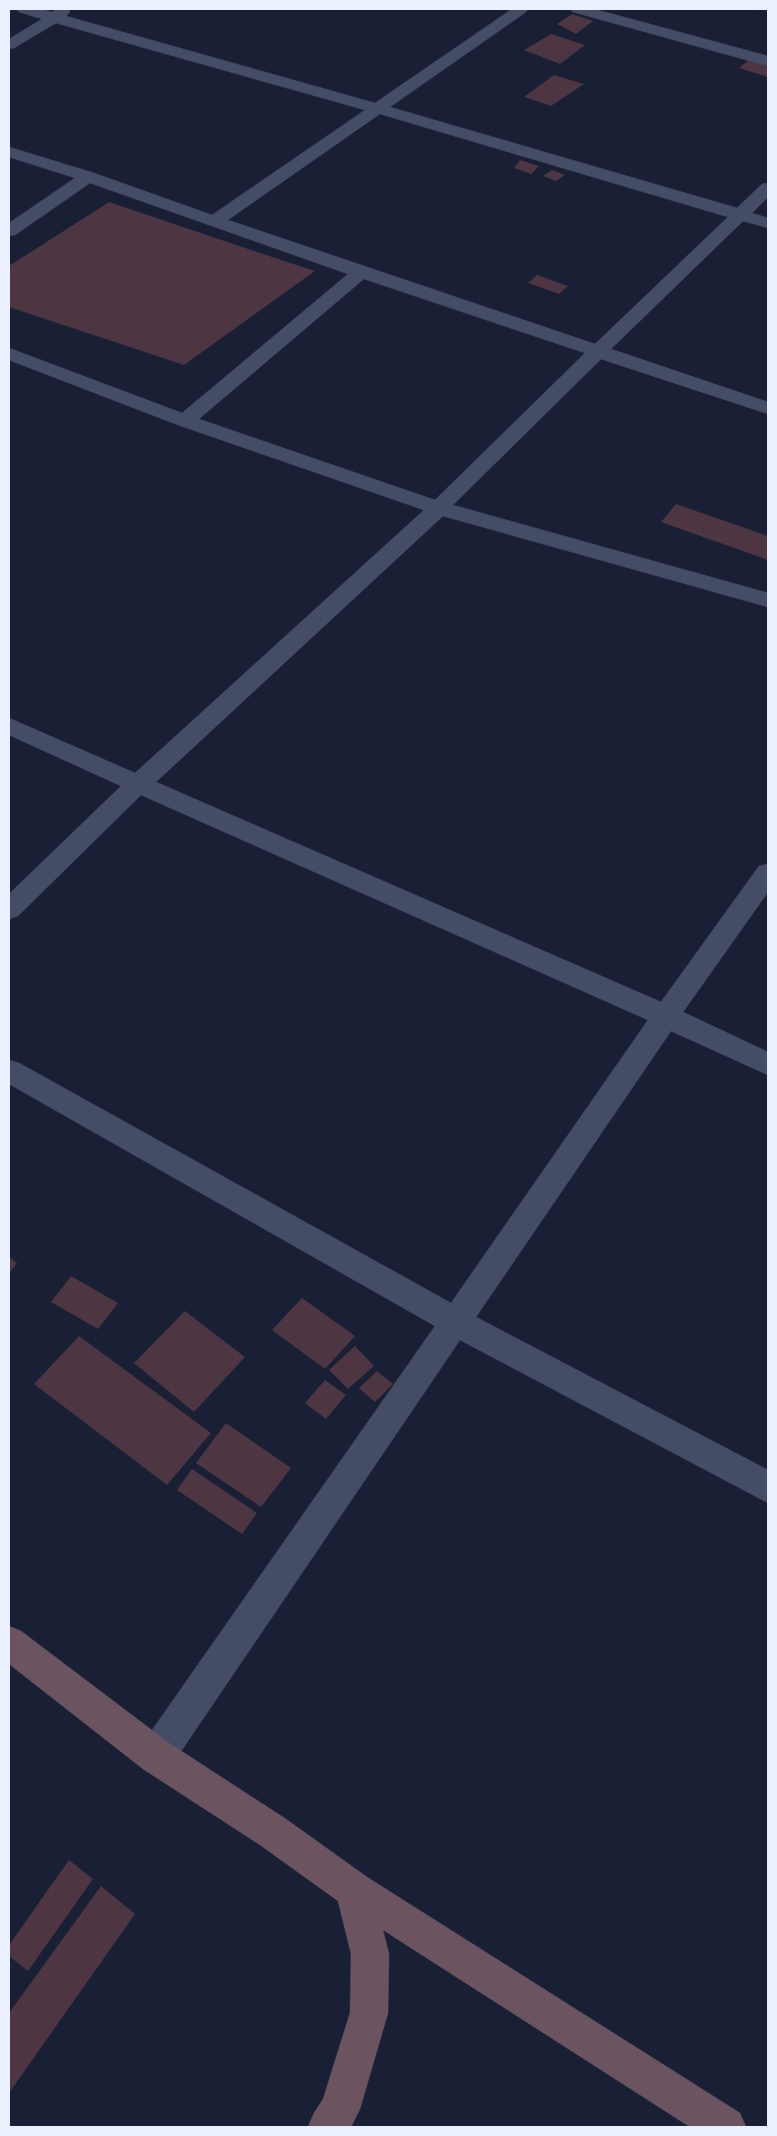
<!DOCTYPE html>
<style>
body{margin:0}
#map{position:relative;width:777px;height:2136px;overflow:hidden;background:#192035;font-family:"Space Grotesk",sans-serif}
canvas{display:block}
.frame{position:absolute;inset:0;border:10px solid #eaf0fe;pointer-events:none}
</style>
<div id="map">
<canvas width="777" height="2136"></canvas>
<div class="frame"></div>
</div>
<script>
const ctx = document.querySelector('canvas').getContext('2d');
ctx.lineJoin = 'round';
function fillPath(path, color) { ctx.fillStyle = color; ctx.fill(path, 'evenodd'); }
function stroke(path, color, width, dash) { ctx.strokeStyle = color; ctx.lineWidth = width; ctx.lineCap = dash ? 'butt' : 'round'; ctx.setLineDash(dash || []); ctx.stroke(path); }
fillPath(new Path2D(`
 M572 14 593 21 576 34 557 24Z
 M551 34 585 45 560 64 524 50Z
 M750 59 768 66V77L739 68Z
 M554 75 584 84 551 106 524 97Z
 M520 160 539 166 531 174 514 168Z
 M552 170 565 175 556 181 543 176Z
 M109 202 260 253 315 271 184 365 9 307V266Z
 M537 275 568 286 559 294 528 283Z
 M676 504 768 536V560L661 522Z
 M9 1257 17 1263 9 1273Z
 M71 1276 118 1303 98 1329 51 1302Z
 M302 1298 355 1336 325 1369 272 1330Z
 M185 1311 245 1357 194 1412 134 1363Z
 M79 1336 211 1433 167 1485 34 1384Z
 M355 1346 374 1366 348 1389 329 1370Z
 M377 1371 393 1384 375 1402 359 1388Z
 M325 1380 346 1395 326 1419 305 1403Z
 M226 1423 291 1468 261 1507 196 1463Z
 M192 1469 257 1513 242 1534 177 1490Z
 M69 1860 93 1879 28 1971 9 1956V1945Z
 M101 1886 135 1914 9 2093V2013Z`), '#4d3541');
const street = new Path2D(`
 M17 9H40L52 12 58 9H68L70 12 66 16 375 103 512 9H528L526 12 390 107 737 208 762 184 768 183V197L752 213 768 218V228L743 221 611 349 768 402V414L601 359 453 505 768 593V607L443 516 156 782 661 1002 759 866 768 864V892L683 1012 768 1052V1075L671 1031 476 1317 768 1470V1503L460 1340 169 1769 156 1774 143 1769 138 1756 143 1743 435 1326 9 1084V1060L19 1063 451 1303 648 1020 141 795 18 916 9 919V894L121 786 9 735V718L135 773 424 510 178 425 9 360V348L182 413 348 274 90 183 15 235 9 236V223L75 178 9 157V147L94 173 212 215 365 110 56 23 14 48 9 49V39L42 19 19 12ZM380 114 728 217 595 344 228 220ZM364 279 585 353 435 500 199 419Z
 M571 9H594L768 56V66L573 12Z`);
const secondary = new Path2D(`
 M9 1626 21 1631 169 1743 286 1819 367 1877 740 2113 746 2127H690L383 1930 389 1954 388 2013 360 2109 351 2127H308L314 2113 323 2099 350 2013 351 1954 338 1901 260 1845 143 1769 9 1664Z`);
stroke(street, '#373c4e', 1);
stroke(secondary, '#373c4e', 1);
fillPath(street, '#444d65');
fillPath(secondary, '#6b5460');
</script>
